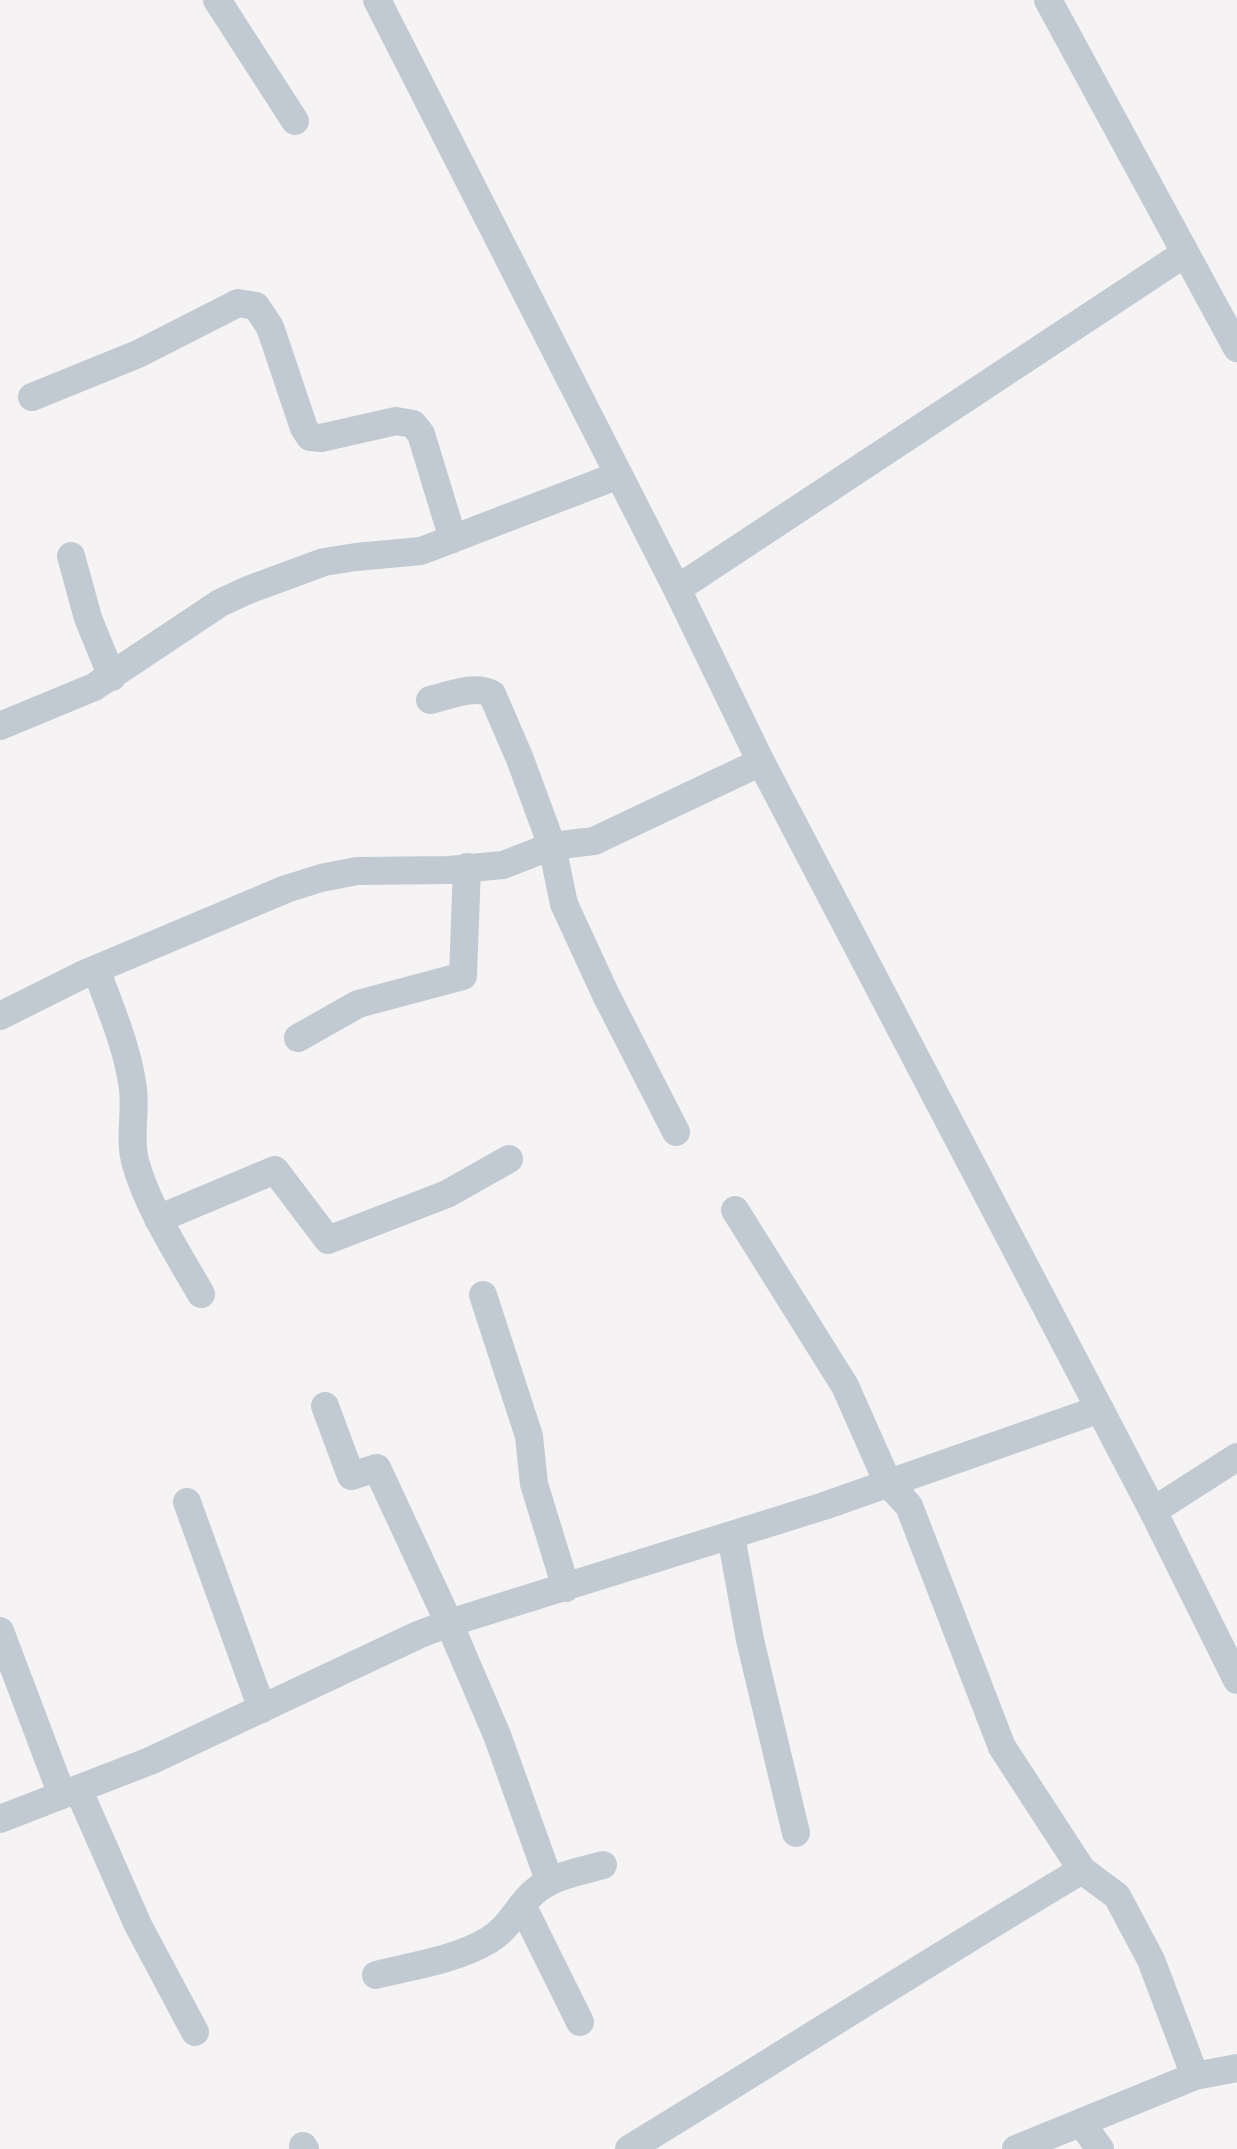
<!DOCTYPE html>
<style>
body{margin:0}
canvas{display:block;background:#f5f3f3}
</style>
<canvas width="1237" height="2149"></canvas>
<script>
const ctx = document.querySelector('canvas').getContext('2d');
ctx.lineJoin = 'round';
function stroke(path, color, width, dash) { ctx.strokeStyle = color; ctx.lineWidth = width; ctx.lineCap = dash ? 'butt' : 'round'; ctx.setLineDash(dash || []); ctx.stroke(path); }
stroke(new Path2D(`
 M217 0 295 121
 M377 0 677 589 761 762 1153 1511 1237 1680
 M1048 0 1237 348
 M32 397 138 354 238 303 256 306 270 327 304 428 310 437 321 438 396 421 413 424 421 434 453 539
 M71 556 88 618 112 677
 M677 589 1184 254
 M430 700C448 696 474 684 492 694L520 759 552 846 564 904 606 995 676 1132
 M0 726 94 687 220 603 248 590 324 562 356 557 421 551 619 475
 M96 969C110 1008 128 1048 133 1089 136 1113 129 1137 135 1161 147 1206 178 1254 201 1294
 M0 1016 82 975 286 889 321 878 357 871 449 870 503 865 552 846 594 841 761 762
 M298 1038 358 1004 463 976 467 867
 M735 1210 845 1386 888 1483 909 1506 1002 1747 1082 1870 1117 1896 1151 1960 1195 2076
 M158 1219 275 1170 328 1240 447 1194 509 1159
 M483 1295 529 1436 534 1484 566 1588
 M325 1406 351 1476 377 1468 449 1623 497 1735 549 1880
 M187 1502 262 1709
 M1153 1511 1237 1457
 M731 1536 750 1640 796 1833
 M0 1631 62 1795
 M78 1789 138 1925 195 2032
 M0 1819 150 1761 418 1635 449 1623 824 1506 1100 1409
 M522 1905 580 2022
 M376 1975C412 1966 456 1960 489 1940 506 1930 515 1913 527 1899 547 1876 575 1873 603 1865
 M1082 2124 1100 2149
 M303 2146 305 2149
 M629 2149C780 2057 929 1961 1082 1870
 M1016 2149 1195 2076 1237 2068`), '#c1cad2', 28);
</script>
